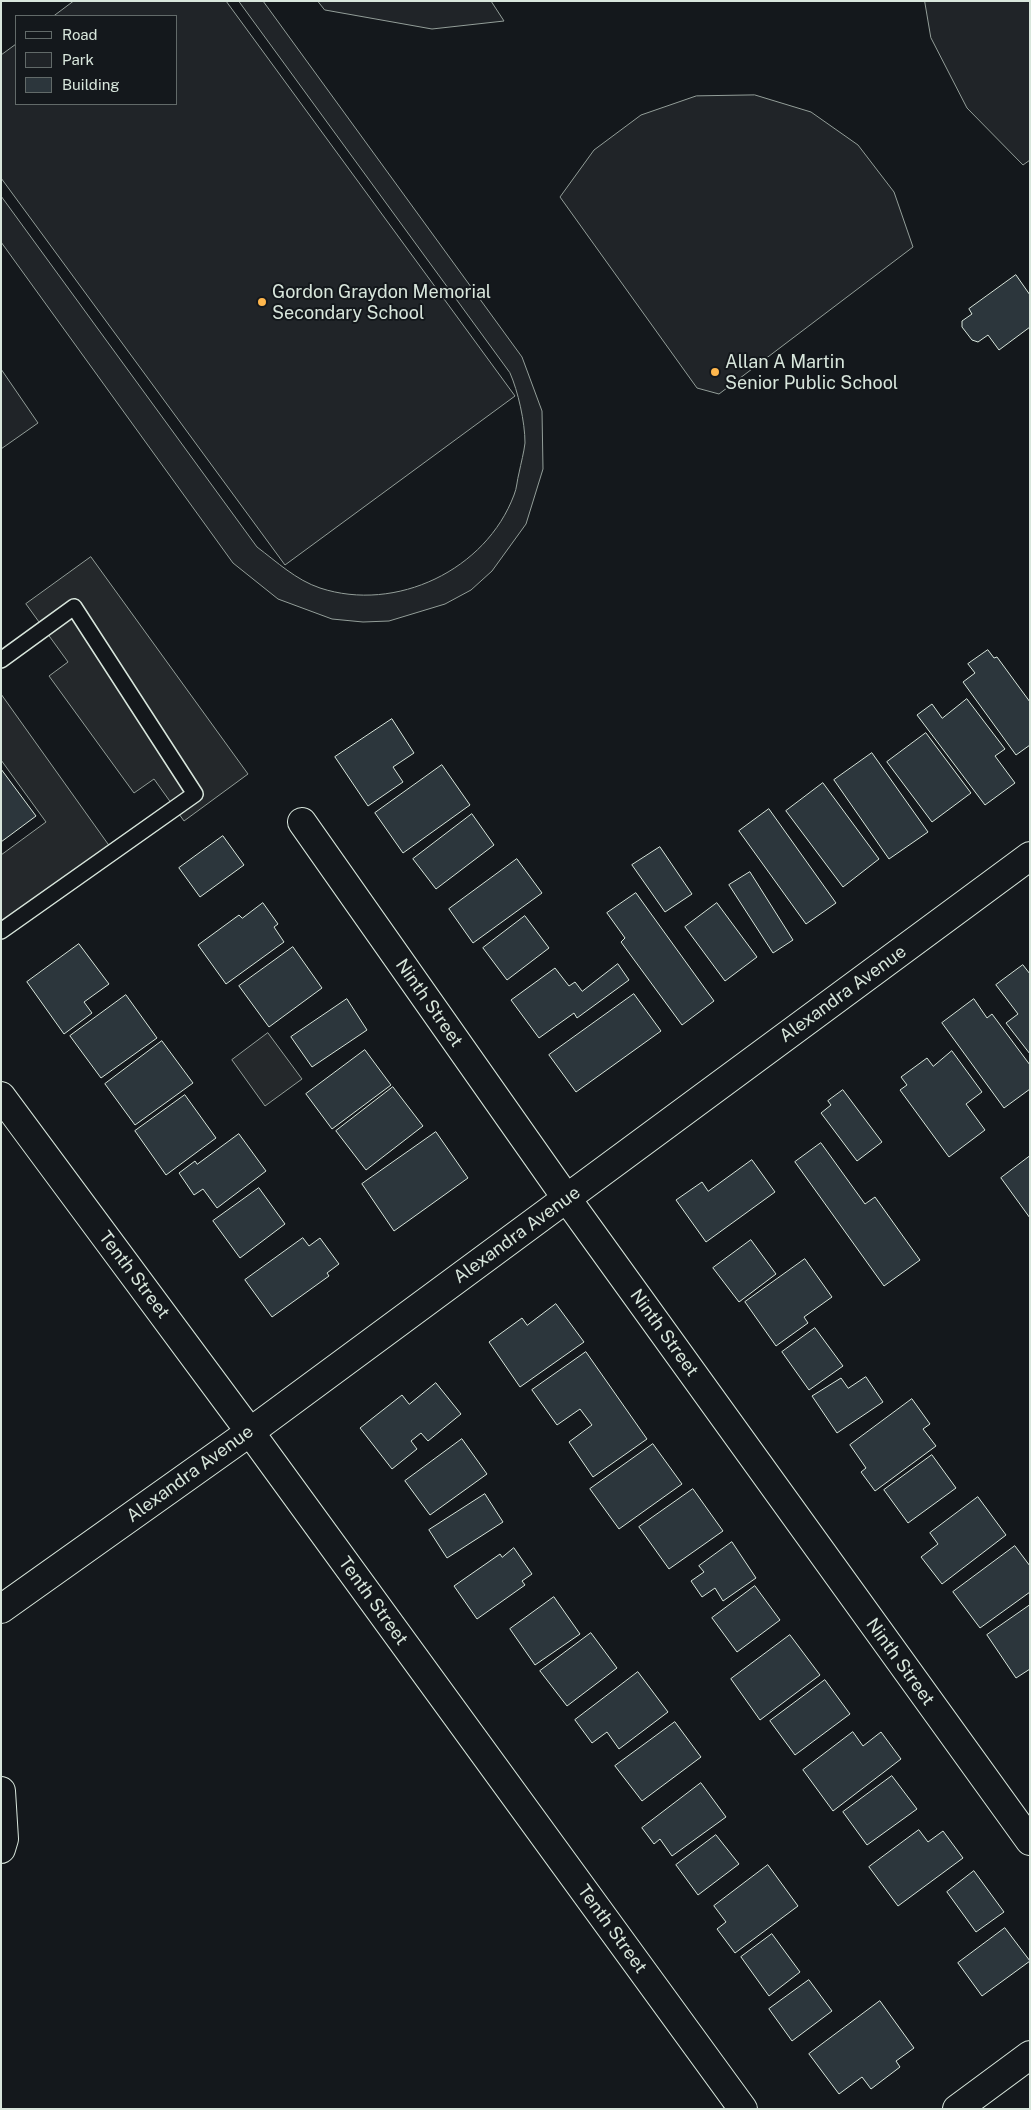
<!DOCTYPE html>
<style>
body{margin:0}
#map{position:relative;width:1031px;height:2110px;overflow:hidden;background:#14181c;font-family:"Public Sans",sans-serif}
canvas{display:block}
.frame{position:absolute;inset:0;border:2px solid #d8e6dc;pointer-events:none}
.legend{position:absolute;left:15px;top:15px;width:162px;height:90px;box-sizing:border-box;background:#14181c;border:1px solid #626a69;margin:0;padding:6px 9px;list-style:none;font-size:15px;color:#d8e6dc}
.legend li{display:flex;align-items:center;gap:10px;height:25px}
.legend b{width:25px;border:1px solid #626a69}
</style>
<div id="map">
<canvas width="1031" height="2110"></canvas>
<div class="frame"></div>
<ul class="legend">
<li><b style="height:6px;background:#14181c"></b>Road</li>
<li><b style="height:14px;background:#202428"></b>Park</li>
<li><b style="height:14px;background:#2c363c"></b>Building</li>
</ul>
</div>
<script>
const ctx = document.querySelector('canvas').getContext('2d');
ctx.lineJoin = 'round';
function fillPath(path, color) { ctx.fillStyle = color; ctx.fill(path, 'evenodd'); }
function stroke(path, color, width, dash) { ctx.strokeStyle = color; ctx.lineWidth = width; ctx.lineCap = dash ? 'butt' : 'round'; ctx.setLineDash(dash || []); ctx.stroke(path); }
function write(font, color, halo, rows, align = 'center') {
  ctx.font = font + ' "Public Sans",sans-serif'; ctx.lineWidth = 4; ctx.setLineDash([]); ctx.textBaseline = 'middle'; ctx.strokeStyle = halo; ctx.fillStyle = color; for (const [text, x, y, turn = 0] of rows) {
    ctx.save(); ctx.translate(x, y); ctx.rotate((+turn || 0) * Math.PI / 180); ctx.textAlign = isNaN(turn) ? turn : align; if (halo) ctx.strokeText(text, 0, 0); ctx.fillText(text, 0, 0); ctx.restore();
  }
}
const green = new Path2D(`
 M74 1H226L515 396 285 565 1 178V55L16 44V104H176V16H54Z
 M239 1H263L522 357 542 411 543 469 526 524 492 571 471 590 445 604 389 621 363 622 332 619 278 599 233 563 1 242V196L257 547C277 562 296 580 320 588 396 613 486 570 514 495 517 488 517 480 519 473 521 463 524 452 525 443 525 422 518 391 510 373Z
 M318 1H491L504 21 432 29 325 10Z
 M925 1H1030V160L1023 165 967 108 931 38Z
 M755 95 811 112 858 145 894 192 913 247 719 394 697 388 560 197 594 150 641 115 696 96Z
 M1 369 38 423 1 449Z`);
fillPath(green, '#202428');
stroke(green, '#939e99', 1);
const parking = new Path2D(`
 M91 557 248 774 184 821 154 779 134 793 49 676 68 662 26 604Z
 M1 694 113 851 1 933V855L46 822 1 760Z
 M268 1033 302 1079 265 1106 232 1060Z`);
fillPath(parking, '#24282b');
stroke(parking, '#939e99', 1);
const building = new Path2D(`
 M1016 275 1030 295V327L999 350 988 335 978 342 972 340 962 327V321L972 314 969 309Z
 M988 650 994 658 997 657 1030 702V745L1016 755 963 682 975 673 968 664Z
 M967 699 1005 749 995 756 1015 783 985 805 917 715 932 704 942 718Z
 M392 719 414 753 393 767 403 782 368 806 335 757Z
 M926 733 971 793 932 822 887 762Z
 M872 753 928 832 889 859 834 780Z
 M442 765 470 805 403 853 375 813Z
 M1 769 36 816 1 842Z
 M823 783 879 859 843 887 786 811Z
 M769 809 836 903 806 924 739 831Z
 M472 814 494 845 436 889 413 859Z
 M223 836 244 865 200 897 179 868Z
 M660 847 692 894 665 912 632 865Z
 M517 859 542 893 473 943 449 909Z
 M750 872 793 940 773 953 729 885Z
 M636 893 714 1001 682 1025 621 942 625 938 607 913Z
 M263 903 278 924 274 927 284 942 226 984 198 945 239 915 242 918Z
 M717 903 757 957 725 981 685 927Z
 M525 916 549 948 507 980 483 948Z
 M79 944 109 984 84 1002 92 1013 64 1034 27 982Z
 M293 947 322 988 269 1027 239 986Z
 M618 964 629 980 577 1018 574 1013 539 1038 511 1000 555 968 569 986 575 982 582 991Z
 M1023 965 1030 974V1054L1006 1023 1018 1014 996 985Z
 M634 994 661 1031 576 1092 549 1055Z
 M126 995 157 1038 101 1078 70 1036Z
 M347 999 367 1030 312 1067 291 1037Z
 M974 999 987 1018 992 1014 1030 1065V1089L1004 1108 942 1023Z
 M162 1041 193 1083 135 1125 105 1084Z
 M365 1050 391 1085 332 1129 306 1094Z
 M952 1051 982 1092 966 1104 985 1130 949 1157 900 1090 907 1085 901 1077 927 1058 933 1066Z
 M393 1087 423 1126 366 1170 336 1131Z
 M843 1090 882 1142 857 1161 821 1113 831 1105 828 1101Z
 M185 1095 216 1138 166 1175 135 1131Z
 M436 1132 468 1178 394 1231 362 1184Z
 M239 1134 266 1171 217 1208 203 1189 194 1195 179 1173 195 1161 197 1164Z
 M821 1143 865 1204 875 1197 920 1260 884 1286 795 1162Z
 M1030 1156V1218L1001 1178Z
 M752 1160 775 1192 706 1242 676 1200 702 1182 708 1191Z
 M259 1188 285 1224 240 1258 213 1221Z
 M303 1238 309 1246 320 1238 339 1264 327 1273 329 1276 272 1317 245 1280Z
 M751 1240 776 1274 739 1302 713 1268Z
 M805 1259 832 1297 804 1317 808 1323 776 1346 745 1302Z
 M556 1304 584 1342 520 1387 489 1342 522 1318 527 1325Z
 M815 1328 843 1366 809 1390 782 1352Z
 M586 1352 647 1439 593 1477 569 1442 592 1425 580 1409 557 1425 532 1390Z
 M866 1377 883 1402 837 1433 812 1396 841 1378 848 1388Z
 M436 1383 461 1414 428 1441 421 1433 411 1441 417 1449 392 1469 360 1428 402 1395 409 1404Z
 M912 1399 930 1424 923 1429 936 1446 875 1491 861 1472 866 1468 850 1445Z
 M462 1439 487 1474 430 1515 405 1481Z
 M653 1444 682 1484 619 1529 590 1489Z
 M932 1455 956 1488 908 1523 884 1490Z
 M693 1489 723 1531 669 1569 639 1527Z
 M485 1494 503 1522 447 1558 429 1530Z
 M978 1497 1006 1535 942 1584 921 1557 938 1544 930 1533Z
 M732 1542 756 1578 723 1601 715 1588 702 1597 691 1581 704 1572 699 1566Z
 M1015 1546 1030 1566V1592L980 1628 953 1592Z
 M514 1548 532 1574 522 1581 525 1585 477 1619 454 1586 500 1554 502 1557Z
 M755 1586 780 1620 737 1652 712 1618Z
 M554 1597 580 1634 535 1665 510 1629Z
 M1030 1605V1669L1016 1678 987 1635Z
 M591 1633 617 1668 567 1706 540 1671Z
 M790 1635 820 1675 760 1720 731 1679Z
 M638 1672 668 1712 619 1749 607 1732 592 1743 575 1720Z
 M825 1680 850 1714 795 1755 770 1721Z
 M675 1722 701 1757 642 1801 615 1766Z
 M853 1732 863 1746 881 1732 901 1759 833 1811 803 1770Z
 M892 1776 917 1809 867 1845 843 1812Z
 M701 1783 726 1817 672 1856 660 1839 654 1844 642 1828Z
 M919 1830 928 1842 943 1831 963 1858 898 1906 869 1867Z
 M716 1835 739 1864 698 1895 676 1865Z
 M768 1865 798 1906 735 1953 717 1929 726 1922 714 1906Z
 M974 1871 1004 1912 976 1932 947 1892Z
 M1005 1928 1030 1961 982 1996 958 1963Z
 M772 1934 800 1972 769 1996 741 1957Z
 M809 1980 832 2011 792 2041 769 2009Z
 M880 2001 914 2048 896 2061 900 2067 871 2089 862 2077 839 2094 809 2054Z`);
fillPath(building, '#2c363c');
stroke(building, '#d8e6dc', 1);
const lane = new Path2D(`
 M1 660 74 607 195 794 1 931`);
const street = new Path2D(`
 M302 822 567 1199 1030 1841
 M1 1096 250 1432 743 2109
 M1 1609 250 1432 1030 856
 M1 1791 4 1839 1 1849
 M957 2109 1030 2055`);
stroke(lane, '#d8e6dc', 18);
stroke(street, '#d8e6dc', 30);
stroke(lane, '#14181c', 15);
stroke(street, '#14181c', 28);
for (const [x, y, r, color] of [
 [262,302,5,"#ffb74d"],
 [715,372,5,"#ffb74d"]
]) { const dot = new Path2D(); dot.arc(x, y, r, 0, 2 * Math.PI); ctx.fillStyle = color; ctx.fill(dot); stroke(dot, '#14181c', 2); }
write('18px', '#d8e6dc', '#14181c', [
 ["Gordon Graydon Memorial",272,292],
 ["Secondary School",272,313],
 ["Allan A Martin",725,362],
 ["Senior Public School",725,383]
], 'left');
write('18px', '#d8e6dc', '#14181c', [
 ["Alexandra Avenue",843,994,-36],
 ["Ninth Street",429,1003,55],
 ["Alexandra Avenue",517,1235,-36],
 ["Tenth Street",134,1275,53],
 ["Ninth Street",664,1333,54],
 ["Alexandra Avenue",190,1474,-36],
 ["Tenth Street",373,1601,54],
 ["Ninth Street",900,1662,54],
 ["Tenth Street",612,1929,54]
]);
</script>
